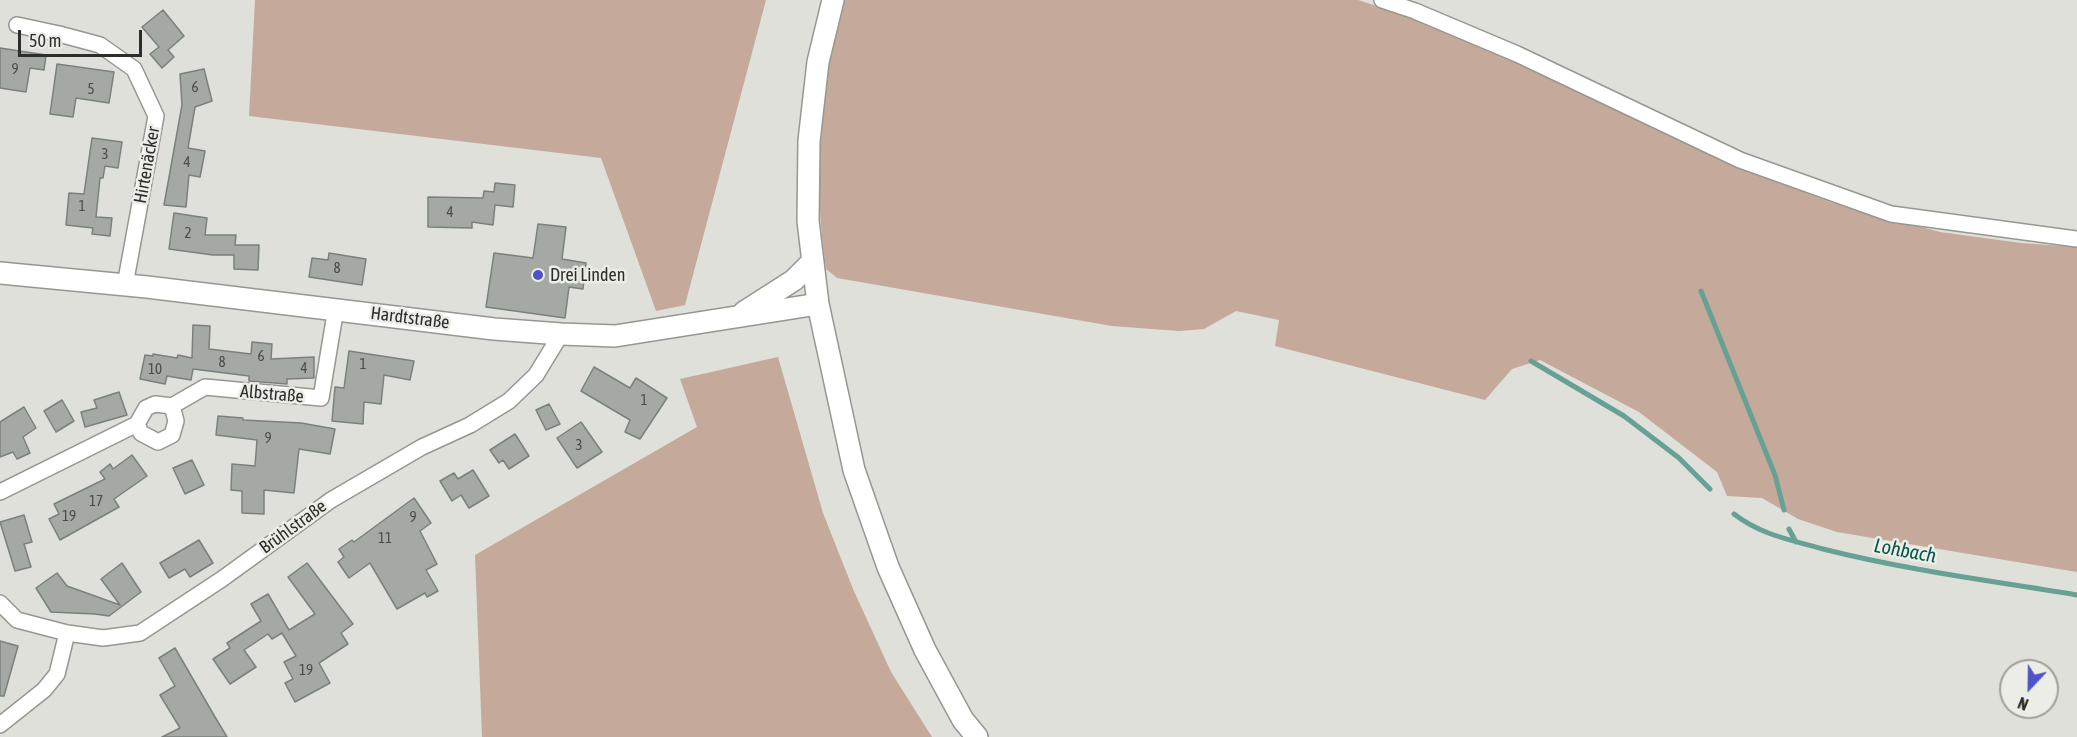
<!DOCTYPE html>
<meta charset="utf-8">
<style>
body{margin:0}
#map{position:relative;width:2077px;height:737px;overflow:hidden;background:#dee0d9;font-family:"Asap Condensed",sans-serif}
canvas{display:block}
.north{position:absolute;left:1999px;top:659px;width:60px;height:60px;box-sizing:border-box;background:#ecede6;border:2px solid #a0a09b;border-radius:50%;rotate:202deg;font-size:16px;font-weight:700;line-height:24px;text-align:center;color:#2d2d2b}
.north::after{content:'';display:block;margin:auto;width:21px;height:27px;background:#5052c9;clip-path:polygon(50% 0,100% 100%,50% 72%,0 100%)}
.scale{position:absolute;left:18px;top:30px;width:124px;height:27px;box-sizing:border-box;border:3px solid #2d2d2b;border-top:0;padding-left:8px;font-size:18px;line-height:21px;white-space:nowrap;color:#2d2d2b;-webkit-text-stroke:4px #ecede6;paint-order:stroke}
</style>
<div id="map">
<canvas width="2077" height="737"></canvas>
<div class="north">N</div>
<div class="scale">50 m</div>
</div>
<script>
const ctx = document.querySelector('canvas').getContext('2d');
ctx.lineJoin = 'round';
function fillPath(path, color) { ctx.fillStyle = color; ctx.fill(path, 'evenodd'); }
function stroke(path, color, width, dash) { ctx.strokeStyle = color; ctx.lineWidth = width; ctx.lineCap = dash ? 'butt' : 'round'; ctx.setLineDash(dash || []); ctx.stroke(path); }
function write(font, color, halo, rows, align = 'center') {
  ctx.font = font + ' "Asap Condensed",sans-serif'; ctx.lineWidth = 5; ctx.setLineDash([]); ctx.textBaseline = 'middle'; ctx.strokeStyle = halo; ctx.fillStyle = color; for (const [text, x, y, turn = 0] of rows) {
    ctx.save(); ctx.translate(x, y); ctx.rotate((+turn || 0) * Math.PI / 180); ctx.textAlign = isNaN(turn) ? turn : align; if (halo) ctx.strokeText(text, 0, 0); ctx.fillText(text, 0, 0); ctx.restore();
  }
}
fillPath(new Path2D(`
 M255 0H766L685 305 656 311 601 158 249 116Z
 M843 0H1358L1423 21 1550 78 1721 160 1830 202 1940 232 2021 243 2077 247V572L1837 532 1798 519 1762 498 1727 496 1717 472 1639 412 1540 360 1512 369 1485 400 1275 346 1279 320 1236 311 1204 329 1179 331 1112 326 837 278 826 269C820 226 817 183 819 140 820 95 833 44 843 0Z
 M778 357 823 513 853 589 891 672 932 737H482L475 555 697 427 680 379Z`), '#c5a99a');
stroke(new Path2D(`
 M1701 291 1775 475 1784 510
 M1531 361 1624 416 1679 458 1710 489
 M1734 514C1761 535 1791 540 1823 549 1906 570 1992 581 2077 595
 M1789 529 1796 542`), '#67a195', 5);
const building = new Path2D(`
 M163 10 184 36 168 50 174 57 162 68 150 54 159 47 142 27Z
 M0 48 46 55 44 70 30 68 26 92 0 88Z
 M57 64 114 72 109 103 76 98 73 117 50 114Z
 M204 69 212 101 195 107 188 148 205 151 200 177 189 175 186 207 164 205 182 105 180 74Z
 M92 138 122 142 118 168 105 166 103 178H100L96 217 112 218 110 236 92 234 93 228 66 225 69 193 84 194Z
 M495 183 515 185 513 207 495 205 493 225 472 222V228L428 227V197L483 198 484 191 494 192Z
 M174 213 207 218 205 235H236L235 245H259L258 270 234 269V255H213L169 249Z
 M538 224 566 227 562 259 586 263 583 289 569 287 565 318 486 307 494 253 533 258Z
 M329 253 366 259 362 285 309 277 312 258 328 260Z
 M193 325 210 326 209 349 251 354 252 342 272 344 271 359 314 357V378L287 379V384L249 381V376L193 369 191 380 167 376 165 384 140 379 145 355 153 356V354L177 358 178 355 192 358Z
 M349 351 414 361 410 380 384 375 381 404 364 402 363 424 332 421 335 387 344 388Z
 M594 367 630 388 636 378 667 398 640 439 625 432 630 420 581 391Z
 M119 392 127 415 85 427 81 412 97 408 94 400Z
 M62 400 74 421 56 432 44 411Z
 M549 404 560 424 546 430 536 410Z
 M24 407 36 428 23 437 30 453 17 459 13 452 0 457V422Z
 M218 416 243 418V420L301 423 335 429 330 454 299 449 294 493 264 490V514L242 513V491L231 490 232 464 255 466 257 440 216 435Z
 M581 422 602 452 577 468 557 438Z
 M515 434 529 456 509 469 503 460 499 463 490 450Z
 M132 455 147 476 114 499 119 507 60 540 49 519 59 514 54 504 105 479 100 472 110 464 113 469Z
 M192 460 204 485 185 494 173 468Z
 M473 470 489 496 469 508 461 495 452 501 440 481 454 473 458 479Z
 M414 498 431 523 420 531 437 564 426 570 438 591 427 597 425 593 397 609 370 563 349 578 338 562 344 557 339 549 352 540 354 542Z
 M24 515 32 542 24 544 31 567 15 571 0 522Z
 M199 540 213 563 190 577 185 569 169 578 160 563Z
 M122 563 141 592 109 616 95 614 51 612 36 588 57 573 67 586 120 605 101 579Z
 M307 563 353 624 341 633 348 644 319 663 330 683 295 702 285 683 293 679 284 662 296 656 282 633 272 639 268 634 244 650 256 667 230 684 213 659 230 648 227 643 261 621 251 604 268 594 289 630 315 614 288 577Z
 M0 641 18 646 4 696H0Z
 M175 648 215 717 227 737H162L180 728 160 695 175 686 159 658Z`);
fillPath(building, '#a4a9a4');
stroke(building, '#7a807b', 1.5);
const street = new Path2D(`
 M1382 0 1415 11 1517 54 1740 160 1891 214 2077 239
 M17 25 59 34 100 45 134 69 156 116 125 285
 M137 424 141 433 158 442 172 435 176 421 172 406
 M0 492 137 424 146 408 155 404 172 406 205 387 321 398 336 308
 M0 603 17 620 67 633 103 638 140 633 222 579 331 500 422 447 470 425 509 401 536 375 561 334
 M0 725 44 690 57 674 67 633`);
const secondary = new Path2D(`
 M833 0 818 62 809 141 808 221 818 304 854 470 888 567 925 650 963 720 977 737
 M0 273 147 287 494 329 561 334 615 336 818 304
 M744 312 794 280 813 261`);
stroke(street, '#969790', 18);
stroke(secondary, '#969790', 24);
stroke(street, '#fff', 15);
stroke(secondary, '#fff', 21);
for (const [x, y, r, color] of [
 [538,275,6,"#5052c9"]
]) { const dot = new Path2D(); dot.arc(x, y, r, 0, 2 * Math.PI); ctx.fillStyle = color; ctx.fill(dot); stroke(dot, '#ecede6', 2); }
write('15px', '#4b4c49', null, [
 ["9",15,69],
 ["6",195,87],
 ["5",91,89],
 ["3",105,154],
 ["4",187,162],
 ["1",82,206],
 ["4",450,212],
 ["2",188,233],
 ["8",337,268],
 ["6",261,356],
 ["8",222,362],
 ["1",363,364],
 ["4",304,368],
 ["10",155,369],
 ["1",644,400],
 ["9",268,438],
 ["3",579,445],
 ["17",96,501],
 ["19",69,516],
 ["9",413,517],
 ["11",385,538],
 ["19",306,670]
]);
write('18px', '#2d2d2b', '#ecede6', [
 ["Hirtenäcker",147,165,-80],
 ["Hardtstraße",410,318,7],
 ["Albstraße",272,394,5],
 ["Brühlstraße",293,527,-36]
]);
write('18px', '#2d2d2b', '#ecede6', [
 ["Drei Linden",550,275]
], 'left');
write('italic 20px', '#00574c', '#ecede6', [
 ["Lohbach",1905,551,10]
]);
</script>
